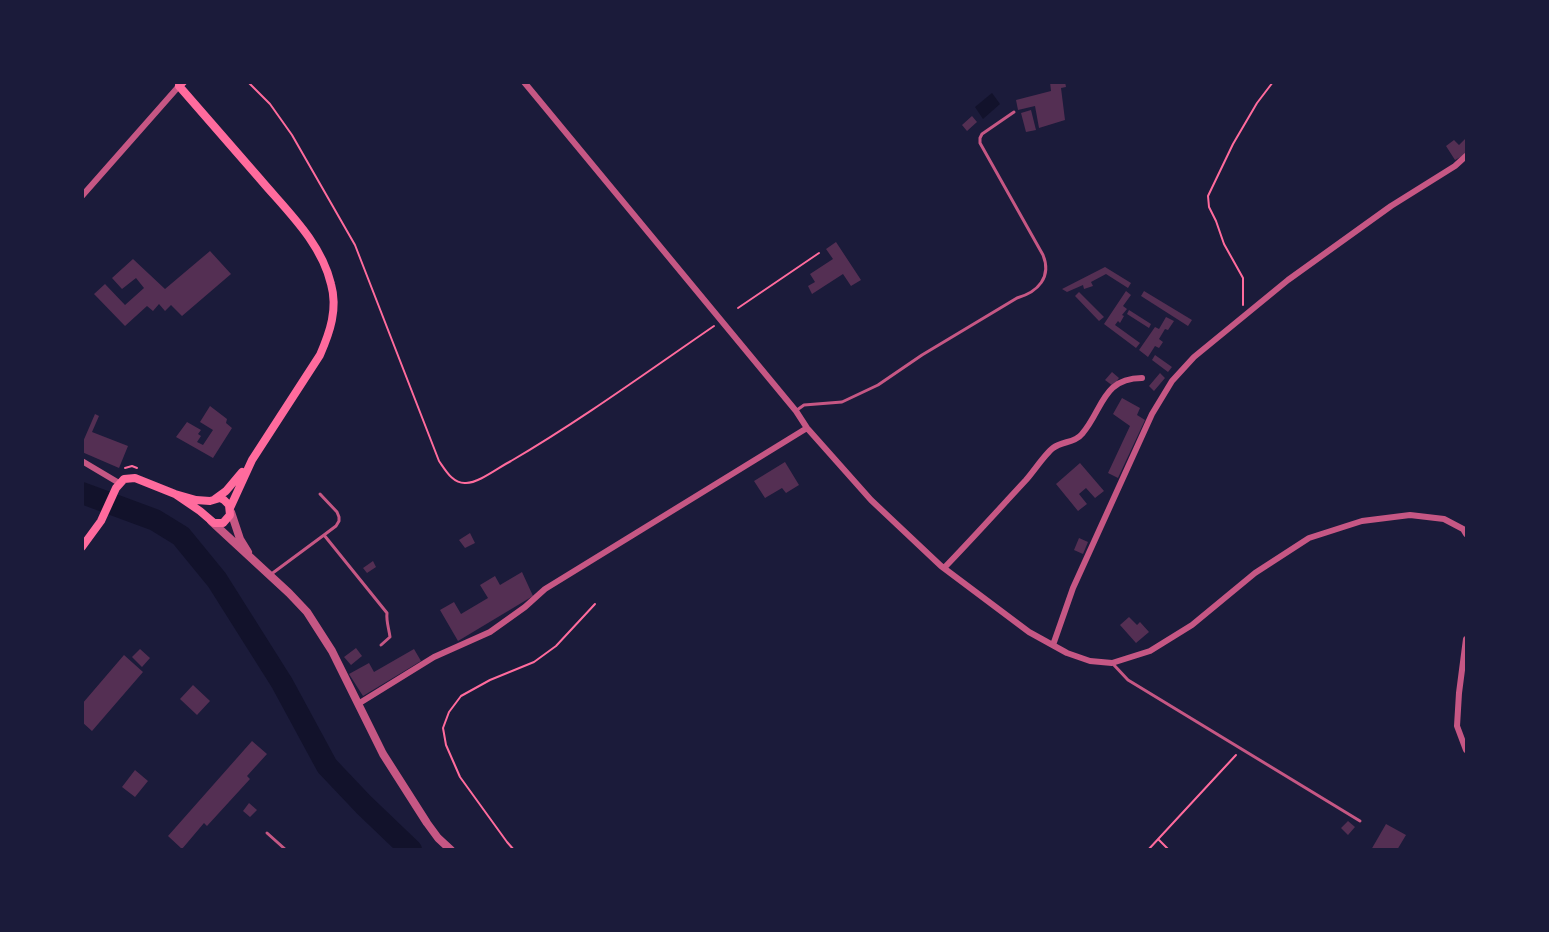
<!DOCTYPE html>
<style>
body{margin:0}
#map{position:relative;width:1549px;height:932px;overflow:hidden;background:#1b1b3a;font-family:"Playfair Display",serif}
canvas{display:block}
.frame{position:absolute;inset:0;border:84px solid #1b1b3a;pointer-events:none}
</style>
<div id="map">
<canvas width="1549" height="932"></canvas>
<div class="frame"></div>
</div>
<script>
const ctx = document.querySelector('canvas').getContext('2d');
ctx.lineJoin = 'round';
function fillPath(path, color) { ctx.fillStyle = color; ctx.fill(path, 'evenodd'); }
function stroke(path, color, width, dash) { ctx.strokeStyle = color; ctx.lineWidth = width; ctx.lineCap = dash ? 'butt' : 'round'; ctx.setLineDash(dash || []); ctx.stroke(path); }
fillPath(new Path2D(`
 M992 93 1000 104 983 119 975 107Z`), '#12122b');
stroke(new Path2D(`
 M82 493 155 520 181 536 217 580 282 683 327 766 364 805 411 850`), '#12122b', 22);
fillPath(new Path2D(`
 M1050 82H1065L1066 87 1061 88 1065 120 1039 128 1035 106 1018 110 1016 100 1051 91Z
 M1031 110 1036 130 1026 132 1021 113Z
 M972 116 977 122 967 131 962 125Z
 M1466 138V154L1455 160 1446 146 1454 140 1459 145Z
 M836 242 861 280 851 286 843 274 812 294 808 286 815 282 810 274 833 259 826 249Z
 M210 251 231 274 182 316 171 305 165 311 159 304 153 311 147 306 125 326 94 294 105 284 125 305 144 288 136 278 122 289 112 278 133 259 165 289Z
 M1105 267 1131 283 1128 288 1106 274 1091 282 1093 286 1084 289 1083 285 1067 292 1062 289Z
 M1126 291 1131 295 1123 306 1127 309 1122 315 1124 316 1120 323 1118 321 1115 325 1140 343 1136 348 1104 324Z
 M1144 291 1192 320 1188 326 1141 296Z
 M1079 292 1104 317 1099 321 1075 296Z
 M1129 310 1151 324 1149 328 1127 314Z
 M1166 317 1174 321 1168 330 1165 329 1159 339 1163 342 1159 348 1155 346 1148 357 1139 350 1155 327 1159 329Z
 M1155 355 1172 367 1168 372 1152 360Z
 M1112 372 1119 378 1113 386 1105 380Z
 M1160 373 1165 378 1154 391 1149 386Z
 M1122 398 1140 408 1137 415 1145 420 1118 478 1108 473 1130 426 1113 414Z
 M210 406 227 419 226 423 232 428 213 458 176 437 187 422 201 430 198 434 201 436 197 442 203 445 213 430 200 422Z
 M95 414 99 416 92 432 128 446 119 468 82 452V444Z
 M785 462 799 485 786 493 782 488 765 498 754 481Z
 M1080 463 1104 491 1095 498 1086 488 1079 494 1087 504 1078 511 1056 484Z
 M470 533 475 543 465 548 459 540Z
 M1079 538 1088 542 1083 554 1074 550Z
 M373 561 376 567 367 573 363 568Z
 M522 572 533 596 458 641 440 610 454 602 461 614 488 598 480 585 495 576 500 585Z
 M1129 617 1137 625 1140 622 1149 632 1136 643 1120 625Z
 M356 648 362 656 351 665 344 657Z
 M140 649 150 658 142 667 132 657Z
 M414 649 421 661 363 696 349 674 369 663 374 672Z
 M124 655 143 672 92 731 82 722V704Z
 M193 685 210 701 197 715 180 699Z
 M252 741 267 754 247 776 250 779 207 826 204 823 182 849 168 836Z
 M135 770 148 781 135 797 122 787Z
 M249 803 257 810 250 817 243 811Z
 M1348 821 1355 827 1348 835 1341 828Z
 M1386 824 1406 835 1397 850H1371Z`), '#542f53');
stroke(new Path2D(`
 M248 82 270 104 292 135 355 245 439 461C446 471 453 484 466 483 479 483 499 467 511 461 581 420 647 372 714 326
 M1243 305V278L1224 244 1216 221 1209 207 1208 196 1233 144 1257 103 1273 82
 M738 308 819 253
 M125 468 132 466 137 468
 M1158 839 1169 850
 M514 850 507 842 460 777 446 745 443 728 449 712 461 696 490 680 534 662 556 646 595 604
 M1148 850 1236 755`), '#ff6b9d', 2);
stroke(new Path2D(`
 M797 410 804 405 842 402 878 385 922 355 1017 298C1038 292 1052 277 1043 255L980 143V138L982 134 1014 112
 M324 535 387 613C386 621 389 629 390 637L381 645
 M270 575 324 535 336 526 339 521V517L337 512 320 494
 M1113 664 1128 680 1360 821
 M267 833 286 850`), '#c65784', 3);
stroke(new Path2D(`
 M524 82 796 411 807 428 871 500 941 566 1029 632 1067 653 1090 661 1112 663 1150 651 1192 625 1255 573 1309 538 1362 521 1410 515 1444 519 1463 529 1466 534
 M82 196 179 86 178 84
 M82 461 119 483
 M944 568C972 539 999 509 1026 480 1034 471 1045 454 1053 448 1062 441 1075 443 1082 434 1103 410 1102 378 1142 378
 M1466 639 1459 693 1457 726 1466 750
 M1053 645 1073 588 1152 414 1172 381 1194 357 1288 280 1391 206 1455 166 1466 156
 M358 704 434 657 490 632 525 607 545 589 807 428`), '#c65784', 6);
stroke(new Path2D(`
 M231 512 240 539 248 552
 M211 521 289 593 307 612 332 651 383 754 427 823 438 838 451 850`), '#c65784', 8);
stroke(new Path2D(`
 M183 82 179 86C206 117 233 148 260 179 287 211 321 242 331 284 338 309 330 332 320 355L252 460 230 508
 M215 499 226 491 242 472
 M82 547 101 521 116 488 124 479 135 478 175 494 196 500 210 501 220 498 224 500 229 505 230 515 223 523H214L200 511 175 494`), '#ff6b9d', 8);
</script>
